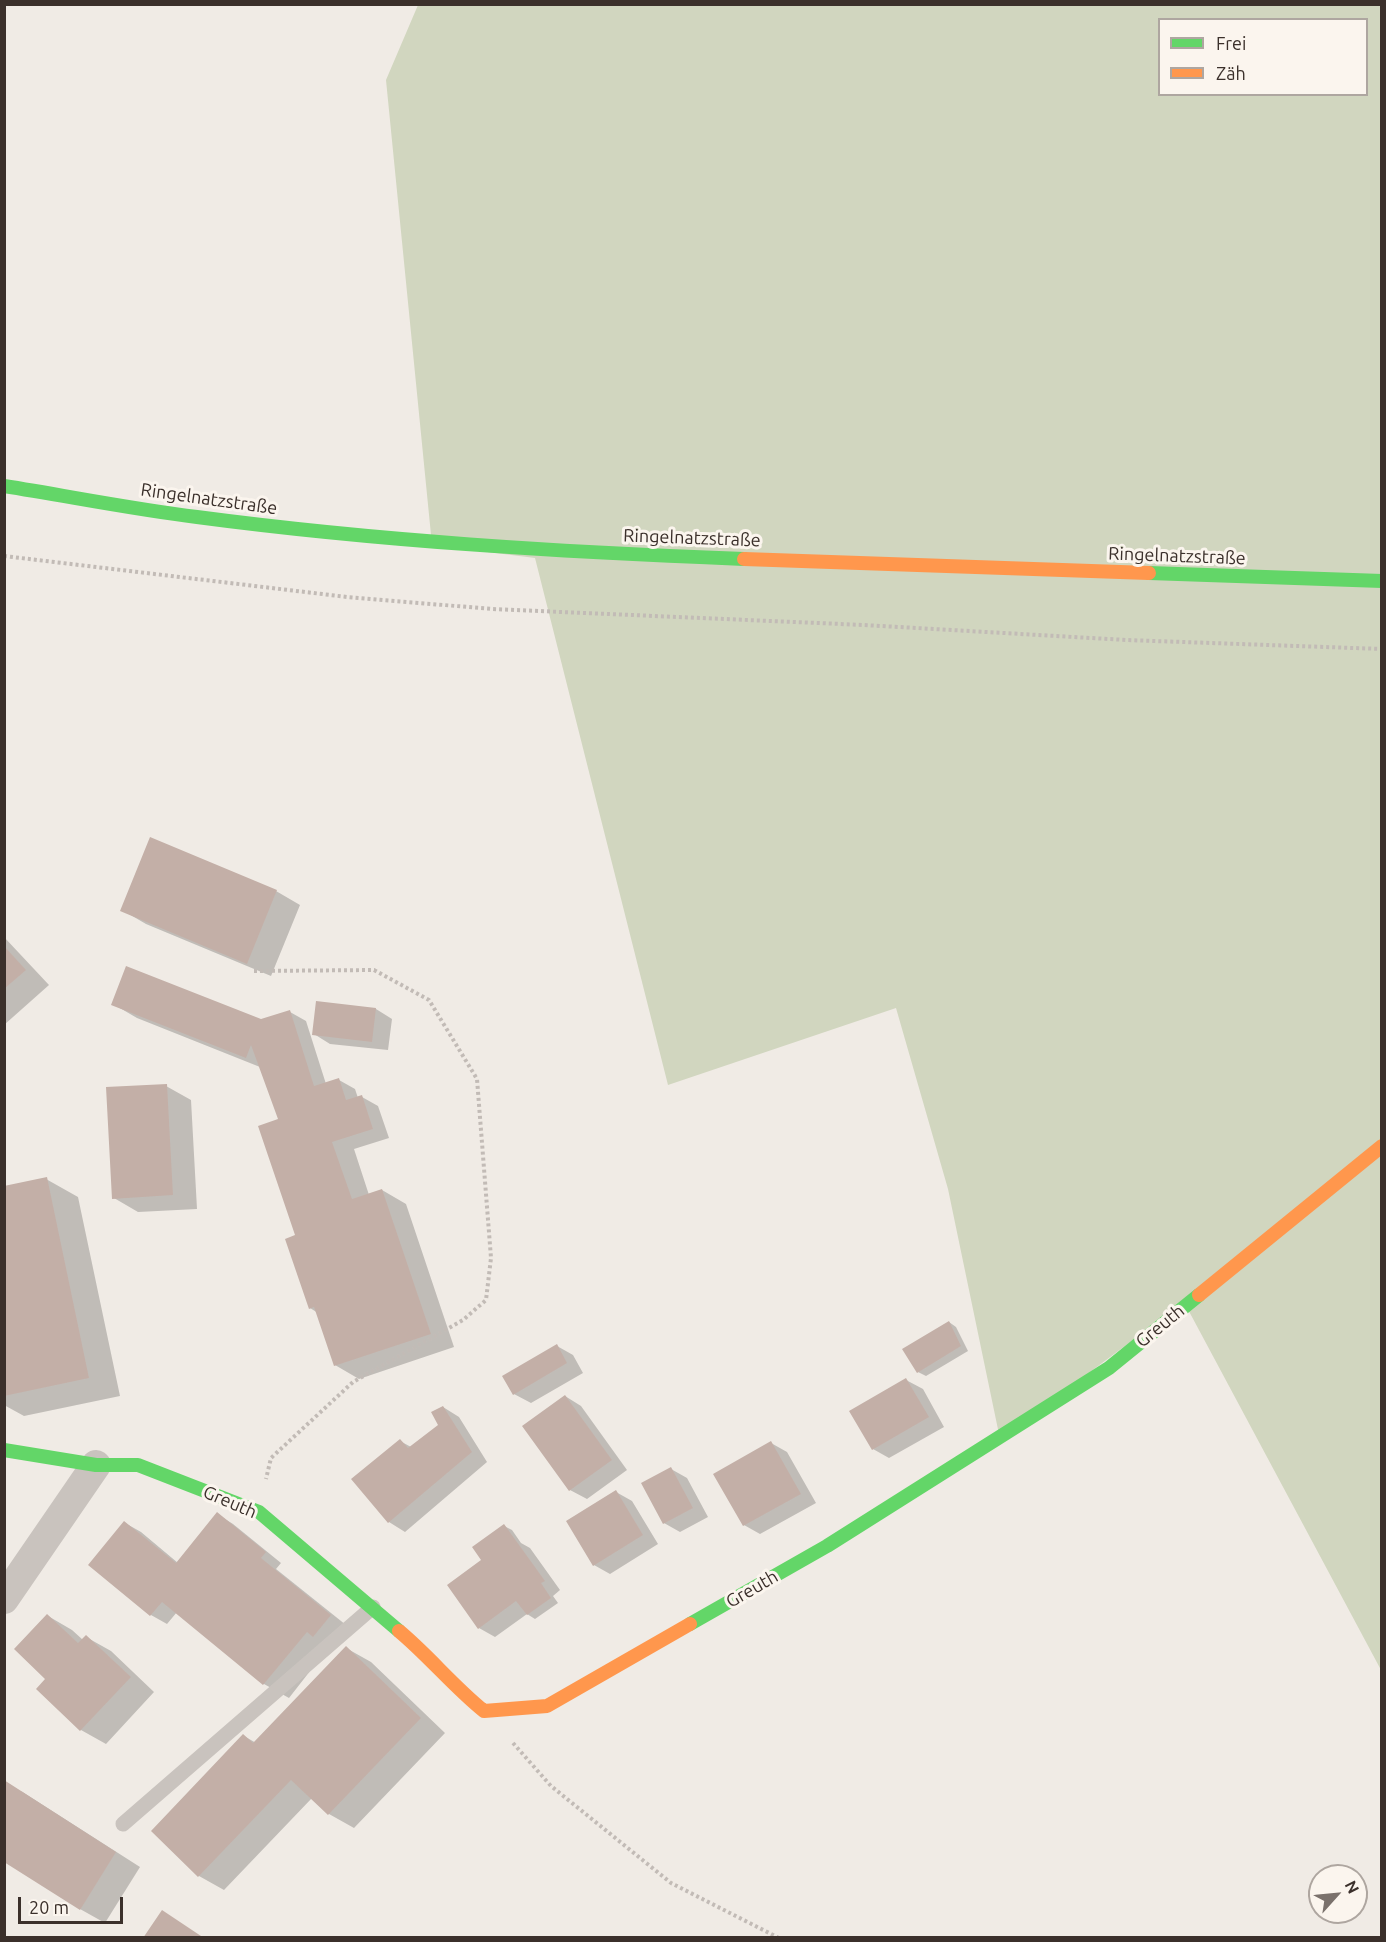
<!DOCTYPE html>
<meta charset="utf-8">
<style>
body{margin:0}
#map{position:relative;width:1386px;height:1942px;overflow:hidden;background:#f0ebe5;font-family:Ubuntu,sans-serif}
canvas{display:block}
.frame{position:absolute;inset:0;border:6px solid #3b302b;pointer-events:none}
.legend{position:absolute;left:1158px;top:18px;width:210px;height:78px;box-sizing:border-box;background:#fbf5ee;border:2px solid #aea6a0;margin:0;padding:8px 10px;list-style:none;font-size:18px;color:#3b302b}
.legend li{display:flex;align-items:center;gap:12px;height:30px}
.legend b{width:30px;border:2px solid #aea6a0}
.north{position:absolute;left:1308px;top:1864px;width:60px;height:60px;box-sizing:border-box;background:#fbf5ee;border:2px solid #aea6a0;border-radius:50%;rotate:63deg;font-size:16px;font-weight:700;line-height:24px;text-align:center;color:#3b302b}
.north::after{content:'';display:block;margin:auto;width:21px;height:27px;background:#7a716c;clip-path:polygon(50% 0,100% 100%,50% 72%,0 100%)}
.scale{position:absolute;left:18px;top:1897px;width:105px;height:27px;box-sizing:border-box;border:3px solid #3b302b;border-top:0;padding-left:8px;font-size:18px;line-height:21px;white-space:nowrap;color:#3b302b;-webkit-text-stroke:4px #fbf5ee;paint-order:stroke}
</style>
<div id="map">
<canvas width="1386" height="1942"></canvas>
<div class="frame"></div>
<ul class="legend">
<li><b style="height:8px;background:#63d668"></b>Frei</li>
<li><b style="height:8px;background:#ff974d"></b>Zäh</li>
</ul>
<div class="north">N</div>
<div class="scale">20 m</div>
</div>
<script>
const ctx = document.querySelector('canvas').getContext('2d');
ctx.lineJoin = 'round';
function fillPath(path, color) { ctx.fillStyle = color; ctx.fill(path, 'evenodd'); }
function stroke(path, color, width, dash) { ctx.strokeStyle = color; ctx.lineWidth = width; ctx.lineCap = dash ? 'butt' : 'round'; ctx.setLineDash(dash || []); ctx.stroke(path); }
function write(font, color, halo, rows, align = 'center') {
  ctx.font = font + ' Ubuntu,sans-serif'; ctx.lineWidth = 6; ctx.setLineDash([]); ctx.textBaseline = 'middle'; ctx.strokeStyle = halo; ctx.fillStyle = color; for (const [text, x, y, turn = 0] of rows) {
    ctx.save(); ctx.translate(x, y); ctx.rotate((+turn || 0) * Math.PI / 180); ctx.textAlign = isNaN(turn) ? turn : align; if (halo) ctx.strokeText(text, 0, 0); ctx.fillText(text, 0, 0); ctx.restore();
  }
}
fillPath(new Path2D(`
 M418 5H1381V1670L1184 1302 1000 1439 948 1189 896 1008 668 1085 535 558 432 545 386 80ZM1160 20H1366V94H1160Z`), '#d1d6bf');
fillPath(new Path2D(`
 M276 891 300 905 271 976 146 924 122 910Z
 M4 937 49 985 4 1025Z
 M317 1002 376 1009 392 1019 388 1050 330 1044 314 1034Z
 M113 1004 261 1020 290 1012 306 1021 326 1084 339 1080 355 1089 358 1098 362 1097 378 1106 389 1138 354 1149 369 1195 382 1190 406 1204 454 1347 359 1379 335 1365 318 1313 310 1308 297 1236 282 1120 260 1067 137 1018Z
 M166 1086 191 1100 197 1209 138 1212 114 1198Z
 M46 1179 78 1197 120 1396 24 1416 4 1405V1187Z
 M949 1322 956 1327 968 1351 926 1376 918 1372Z
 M557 1346 573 1355 583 1373 531 1403 514 1394Z
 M906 1380 923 1389 944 1427 889 1458 873 1449Z
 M565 1396 581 1406 627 1470 587 1499 570 1490Z
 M443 1407 459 1417 487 1462 405 1532 389 1522 353 1479 400 1441 411 1447 440 1426Z
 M771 1443 787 1452 816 1503 760 1534 744 1525Z
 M671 1469 687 1478 708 1517 680 1532 664 1523Z
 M616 1492 632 1501 658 1544 610 1574 594 1565Z
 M217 1514 233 1524 281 1563 276 1569 346 1625 289 1698 264 1684 177 1612 167 1624 151 1615 125 1523 141 1532 178 1563Z
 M504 1526 512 1530 521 1543 530 1548 560 1590 553 1596 558 1603 535 1619 527 1614 495 1637 479 1628 483 1560Z
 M48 1616 72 1630 83 1640 86 1637 111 1651 154 1692 106 1744 81 1730 38 1689 47 1678Z
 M346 1648 371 1662 445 1733 354 1828 329 1814 312 1798 224 1890 199 1876 153 1831 244 1736 256 1743Z
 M21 1791 140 1867 105 1923 80 1909Z`), '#0003');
fillPath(new Path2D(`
 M150 837 277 890 247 964 120 911Z
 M4 946 26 970 4 989Z
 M126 966 261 1019 290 1010 314 1086 339 1078 346 1100 362 1095 373 1129 332 1142 352 1199 382 1189 431 1334 334 1366 314 1307 309 1309 285 1239 295 1235 258 1126 278 1119 251 1045 246 1058 111 1005Z
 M316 1001 376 1008 372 1042 312 1035Z
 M167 1084 173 1195 112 1199 106 1087Z
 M47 1177 89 1378 4 1396V1186Z
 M949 1321 961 1346 917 1373 902 1349Z
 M557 1344 567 1363 513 1395 502 1376Z
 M906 1378 929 1417 872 1450 849 1411Z
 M565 1395 612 1460 569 1491 522 1426Z
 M443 1406 472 1452 388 1523 351 1479 400 1439 408 1448 438 1425 431 1412Z
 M771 1441 801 1494 743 1526 713 1474Z
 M671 1467 693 1508 663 1524 641 1483Z
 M616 1490 643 1535 593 1566 566 1521Z
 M217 1512 266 1552 261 1558 331 1615 313 1637 307 1632 263 1685 162 1602 150 1616 88 1565 124 1521 176 1563Z
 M504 1524 545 1581 541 1583 551 1598 527 1615 516 1601 478 1629 447 1585 481 1560 472 1547Z
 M47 1614 78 1643 86 1635 131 1677 80 1731 36 1689 45 1679 14 1649Z
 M346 1646 421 1718 328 1815 291 1780 198 1877 151 1831 243 1734 253 1743Z
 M4 1780 116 1852 80 1910 4 1862Z
 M162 1910 204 1938H143Z`), '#c3afa7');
stroke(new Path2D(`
 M4 556 347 597 492 609 864 625 1126 640 1382 649
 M254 971 374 970 429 1000 477 1079 491 1258 486 1300 463 1320 353 1382 271 1458 266 1479
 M513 1743 551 1786 671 1883 779 1938`), '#c2bbb6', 4, [3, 3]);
stroke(new Path2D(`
 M123 1824 373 1607`), '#c9c3be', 15);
stroke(new Path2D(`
 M4 1599 96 1465`), '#c9c3be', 30);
stroke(new Path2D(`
 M4 486C68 496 132 509 197 517 378 541 561 552 744 559
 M1149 573 1382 581
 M4 1450 96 1465H138L259 1512 399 1631
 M690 1624 827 1546 1109 1368 1199 1295`), '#63d668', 14);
stroke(new Path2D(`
 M744 559 1149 573
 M1199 1295 1382 1146
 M399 1631C429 1656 454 1687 484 1711L547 1706 690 1624`), '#ff974d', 14);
write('18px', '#3b302b', '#fbf5ee', [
 ["Ringelnatzstraße",209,499,8],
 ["Ringelnatzstraße",692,538,2],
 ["Ringelnatzstraße",1177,556,2],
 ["Greuth",1160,1326,-39],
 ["Greuth",230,1502,23],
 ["Greuth",752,1589,-30]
]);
</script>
